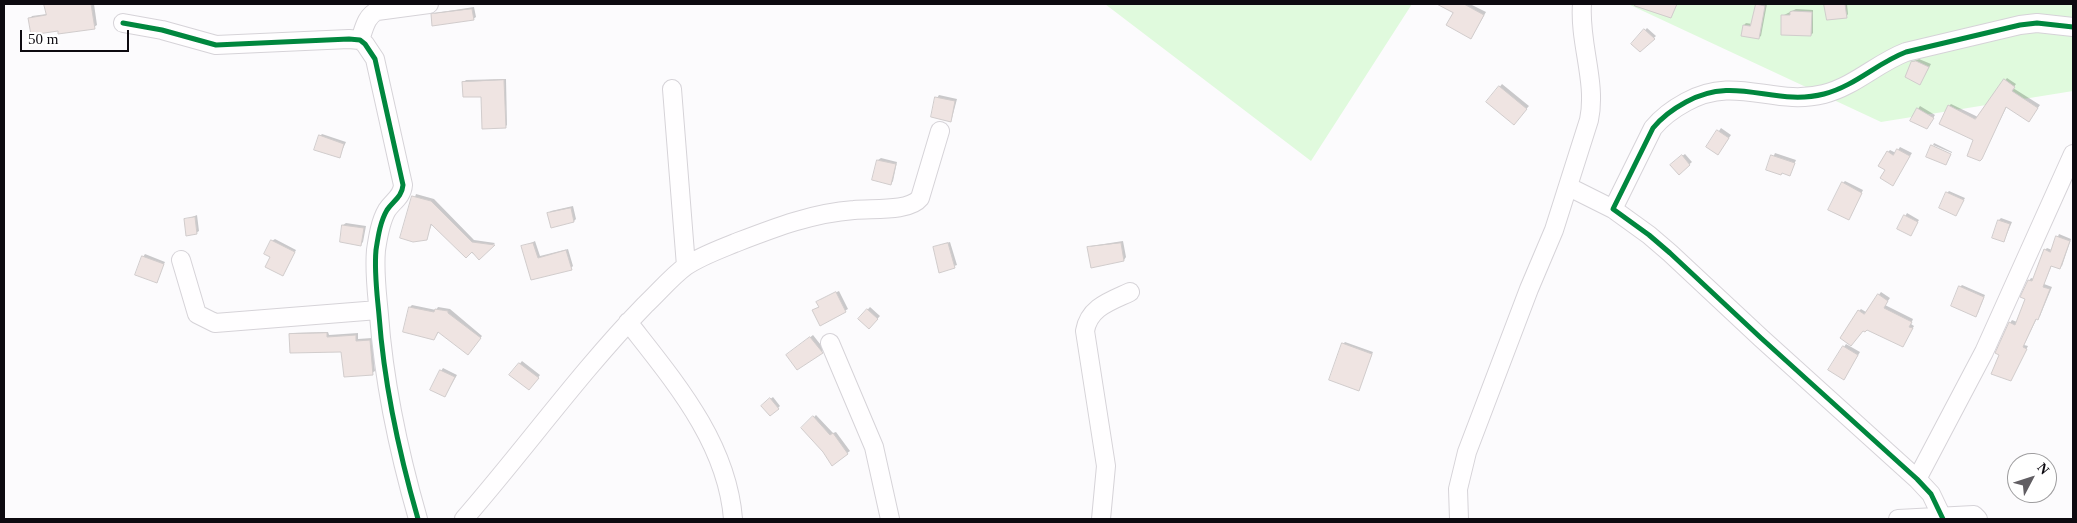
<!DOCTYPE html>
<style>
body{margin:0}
#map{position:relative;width:2077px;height:523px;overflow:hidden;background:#fcfbfd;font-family:"Times New Roman",serif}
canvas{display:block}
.frame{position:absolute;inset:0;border:5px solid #0d0a10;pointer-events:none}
.north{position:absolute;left:2007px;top:453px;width:50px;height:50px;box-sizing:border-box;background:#fff;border:1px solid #9e9d9f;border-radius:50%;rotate:50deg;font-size:14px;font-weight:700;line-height:20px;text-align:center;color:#0d0a10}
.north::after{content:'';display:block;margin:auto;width:18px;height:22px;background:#615e63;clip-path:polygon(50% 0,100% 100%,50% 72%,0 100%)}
.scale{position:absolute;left:20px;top:30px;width:109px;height:22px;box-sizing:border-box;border:2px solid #0d0a10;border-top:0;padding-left:6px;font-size:15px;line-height:18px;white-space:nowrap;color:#0d0a10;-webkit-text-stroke:4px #fff;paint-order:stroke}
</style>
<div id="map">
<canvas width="2077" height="523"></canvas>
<div class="frame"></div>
<div class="north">N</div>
<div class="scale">50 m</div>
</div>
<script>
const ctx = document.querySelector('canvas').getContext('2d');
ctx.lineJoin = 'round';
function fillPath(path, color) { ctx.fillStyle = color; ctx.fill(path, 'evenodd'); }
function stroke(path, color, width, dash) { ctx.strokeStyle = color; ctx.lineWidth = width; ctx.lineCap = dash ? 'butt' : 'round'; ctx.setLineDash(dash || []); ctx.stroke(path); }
fillPath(new Path2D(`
 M1105 4H1412L1311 161Z
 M1628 4H2073V91L1881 122Z`), '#e0fadd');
fillPath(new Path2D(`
 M45 4H94L97 25 94 27 59 30 30 19 32 16 47 14Z
 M1451 4H1470L1486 12 1473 35 1455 12 1449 9Z
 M1758 4H1767L1761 36 1758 38 1744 25 1746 23 1752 24Z
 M1826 4H1847L1848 14 1846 17 1828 19Z
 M474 7 476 17 473 19 432 15 435 13Z
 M1796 9 1813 10V33L1811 35 1782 16Z
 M1647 28 1656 36 1640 51 1633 44Z
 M1919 59 1931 64 1920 84 1912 62Z
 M2007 78 2016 84 2013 88 2040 105 2031 118 2007 106 1982 157 1975 139 1949 106 1951 104 1978 117Z
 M506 79 507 125 505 127 482 95 464 82 466 80Z
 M1502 84 1529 106 1514 123 1488 102Z
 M939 95 957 99 952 118 950 121 937 98Z
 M1920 106 1935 115 1927 128 1918 109Z
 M1721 128 1731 135 1720 151 1708 147Z
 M322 134 346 142 339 157 320 136Z
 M1934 143 1952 152V153L1933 145Z
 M1900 147 1912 153 1893 184 1887 169 1888 152 1890 150 1896 153Z
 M1775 153 1796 160 1790 174 1783 172 1781 174 1768 169Z
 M1685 154 1692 162 1679 173 1674 162Z
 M881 158 897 162 893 181 891 184 878 160Z
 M1845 181 1863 190 1851 216 1843 183Z
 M1949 191 1965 198 1956 214 1947 193Z
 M416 194 434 199 474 240 495 243 479 258 432 224 426 239 401 237Z
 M573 206 576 219 574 221 549 213 551 211Z
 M1907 213 1919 220 1910 235 1899 228Z
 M197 215 199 231 196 233 185 220Z
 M2001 218 2012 222 2004 241 1999 220Z
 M346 223 366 226 363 242 361 244 341 241 343 225Z
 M2059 234 2071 239 2062 266 2059 268 2052 265 2044 284 2052 287 2040 316 2037 318 2024 345 2028 346 2011 380 2010 323 2012 320 2017 322 2026 298 2029 281 2031 278 2034 279 2045 250 2047 248 2052 250Z
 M275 239 296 250 285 272 272 257V241Z
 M535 241 540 256 568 249 573 266 571 268 532 279 523 247Z
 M1123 241 1126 257 1124 260 1088 248 1091 246Z
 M950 242 957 265 940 271 934 247Z
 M145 254 165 262 156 281 143 257Z
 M1962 285 1985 295 1978 313 1960 287Z
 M839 291 848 309 821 324 814 310 820 306V300Z
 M1881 292 1890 298 1885 305 1913 319 1911 324 1914 326 1903 346 1859 311 1861 309 1866 312Z
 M412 305 436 310 438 307 450 309 482 336 470 351 439 331 436 336 410 307Z
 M870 307 880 316 869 328 859 319Z
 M328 332 329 335 358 333V339L372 338 375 371 372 373 342 350 291 335 293 333Z
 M813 335 824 349 822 352 790 353Z
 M1345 342 1373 352 1359 389 1343 344Z
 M1846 344 1860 352 1846 376 1844 347Z
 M522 361 540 375 531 387 511 375Z
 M443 368 457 375 445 396 441 371Z
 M773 397 780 406 778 408 765 403Z
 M816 415 833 433 836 432 850 451 832 464 824 451 803 428Z`), '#0003');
const building = new Path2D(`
 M44 4H91L95 29 58 34V31L31 35 28 18 46 15Z
 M1437 4H1464L1484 15 1471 39 1446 25 1453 13Z
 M1635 4H1677L1671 18 1635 6Z
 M1756 4 1765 6 1759 39 1741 36 1743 25 1750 26Z
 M1824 4H1845L1847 18 1827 20Z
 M472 9 474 20 432 26 431 14Z
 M1793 11 1812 12 1811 36 1781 35V15H1790V12Z
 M1644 29 1655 39 1640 52 1631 44Z
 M1916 61 1929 67 1920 85 1905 77 1911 62Z
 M2004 79 2015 87 2012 91 2038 108 2029 122 2006 107 1982 159 1980 161 1967 156 1973 140 1939 124 1948 105 1975 119Z
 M504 80 506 128 482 129 481 97H463L462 82Z
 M1499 86 1527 109 1514 125 1486 102Z
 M935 97 955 101 951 122 931 117Z
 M1917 108 1934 118 1927 129 1910 121Z
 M1717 130 1729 138 1718 155 1706 147Z
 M319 135 344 144 340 158 314 150Z
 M1931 145 1951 154 1946 165 1926 157Z
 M1897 149 1910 156 1893 186 1880 178 1885 170 1878 166 1887 151 1893 155Z
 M1682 155 1690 165 1679 175 1670 165Z
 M1771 155 1795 163 1790 176 1782 173 1781 175 1766 170Z
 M877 160 896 164 891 185 872 180Z
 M1842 182 1862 193 1849 220 1828 210Z
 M1946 192 1964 200 1956 216 1939 208Z
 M412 196 431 201 472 242 495 245 479 260 472 252 466 258 431 224 427 240 413 242 400 238Z
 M571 208 574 222 551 228 547 213Z
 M1904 215 1918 222 1911 236 1897 229Z
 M195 217 197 234 186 236 184 219Z
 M1998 220 2010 224 2004 242 1992 238Z
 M342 225 364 228 361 246 340 242Z
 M2056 236 2070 241 2060 269 2051 266 2043 287 2050 289 2038 320 2036 319 2023 347 2027 349 2011 381 1991 374 1999 355 1995 353 2009 322 2015 325 2025 299 2020 297 2028 280 2032 281 2044 249 2050 252Z
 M271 240 295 252 283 276 265 267 270 257 264 254Z
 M533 243 538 258 566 250 572 270 531 280 521 246Z
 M948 243 955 268 939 273 933 247Z
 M1121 243 1124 261 1091 268 1087 247Z
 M142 256 164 264 157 283 135 275Z
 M1959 286 1984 297 1976 317 1951 306Z
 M836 292 846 312 820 326 812 310 819 307 816 302Z
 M1878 294 1888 301 1884 308 1912 322 1909 327 1913 328 1903 347 1867 330 1865 332 1863 331 1851 346 1840 338 1858 310 1864 314Z
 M409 307 434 312 435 309 448 311V313L481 338 468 355 438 332 434 340 403 332Z
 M867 309 878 319 869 329 858 319Z
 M327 333V337L356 335V341L370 340 373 375 344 377 341 352 290 353 289 334Z
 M810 337 823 353 797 370 786 355Z
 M1342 343 1372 354 1359 391 1329 380Z
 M1843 346 1858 355 1844 380 1828 370Z
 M519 363 539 378 529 390 509 375Z
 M440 370 455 377 445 397 430 390Z
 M770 398 779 409 770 416 761 406Z
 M813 416 830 435 833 433 848 454 832 466 823 452 801 428Z`);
fillPath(building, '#efe4e2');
stroke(building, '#d1cccc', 1);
const street = new Path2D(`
 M123 23 162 30 216 45 349 39 360 40 365 44 375 59 403 185C402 197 393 201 387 210 380 222 378 237 376 250 374 272 377 293 379 315 384 383 399 453 418 519
 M360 40C364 29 366 16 377 11L429 4
 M672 89 686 266
 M1569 187 1613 209
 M181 260 197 314 215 323 378 310
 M628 322C674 381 727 442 733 519
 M830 343 874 447 890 519
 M1917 479 1984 352 2073 154
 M464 519C525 449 580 372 645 305 659 292 671 277 686 266 701 256 718 250 735 243 774 228 812 213 854 210 872 208 909 212 920 198L940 131
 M1101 519 1106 466 1085 331C1089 307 1111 301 1130 292
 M1459 519 1458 489 1467 452 1529 289 1554 230 1589 120C1597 82 1579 43 1582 4
 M1898 519 1974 515 1978 519
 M1943 519 1931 494 1917 479 1761 338 1670 253 1649 235 1613 209 1653 128C1662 117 1673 109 1686 102 1736 74 1773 107 1824 94 1855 86 1877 63 1906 52L2020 25 2037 23 2073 27`);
stroke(street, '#d6d3d8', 20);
stroke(street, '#fffeff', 18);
stroke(new Path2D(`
 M123 23 162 30 216 45 349 39 360 40 365 44 375 59 403 185C402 197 393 201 387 210 380 222 378 237 376 250 374 272 377 293 379 315 384 383 399 453 418 519
 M1943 519 1931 494 1917 479 1761 338 1670 253 1649 235 1613 209 1653 128C1662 117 1673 109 1686 102 1736 74 1773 107 1824 94 1855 86 1877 63 1906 52L2020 25 2037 23 2073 27`), '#00873e', 5);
</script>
